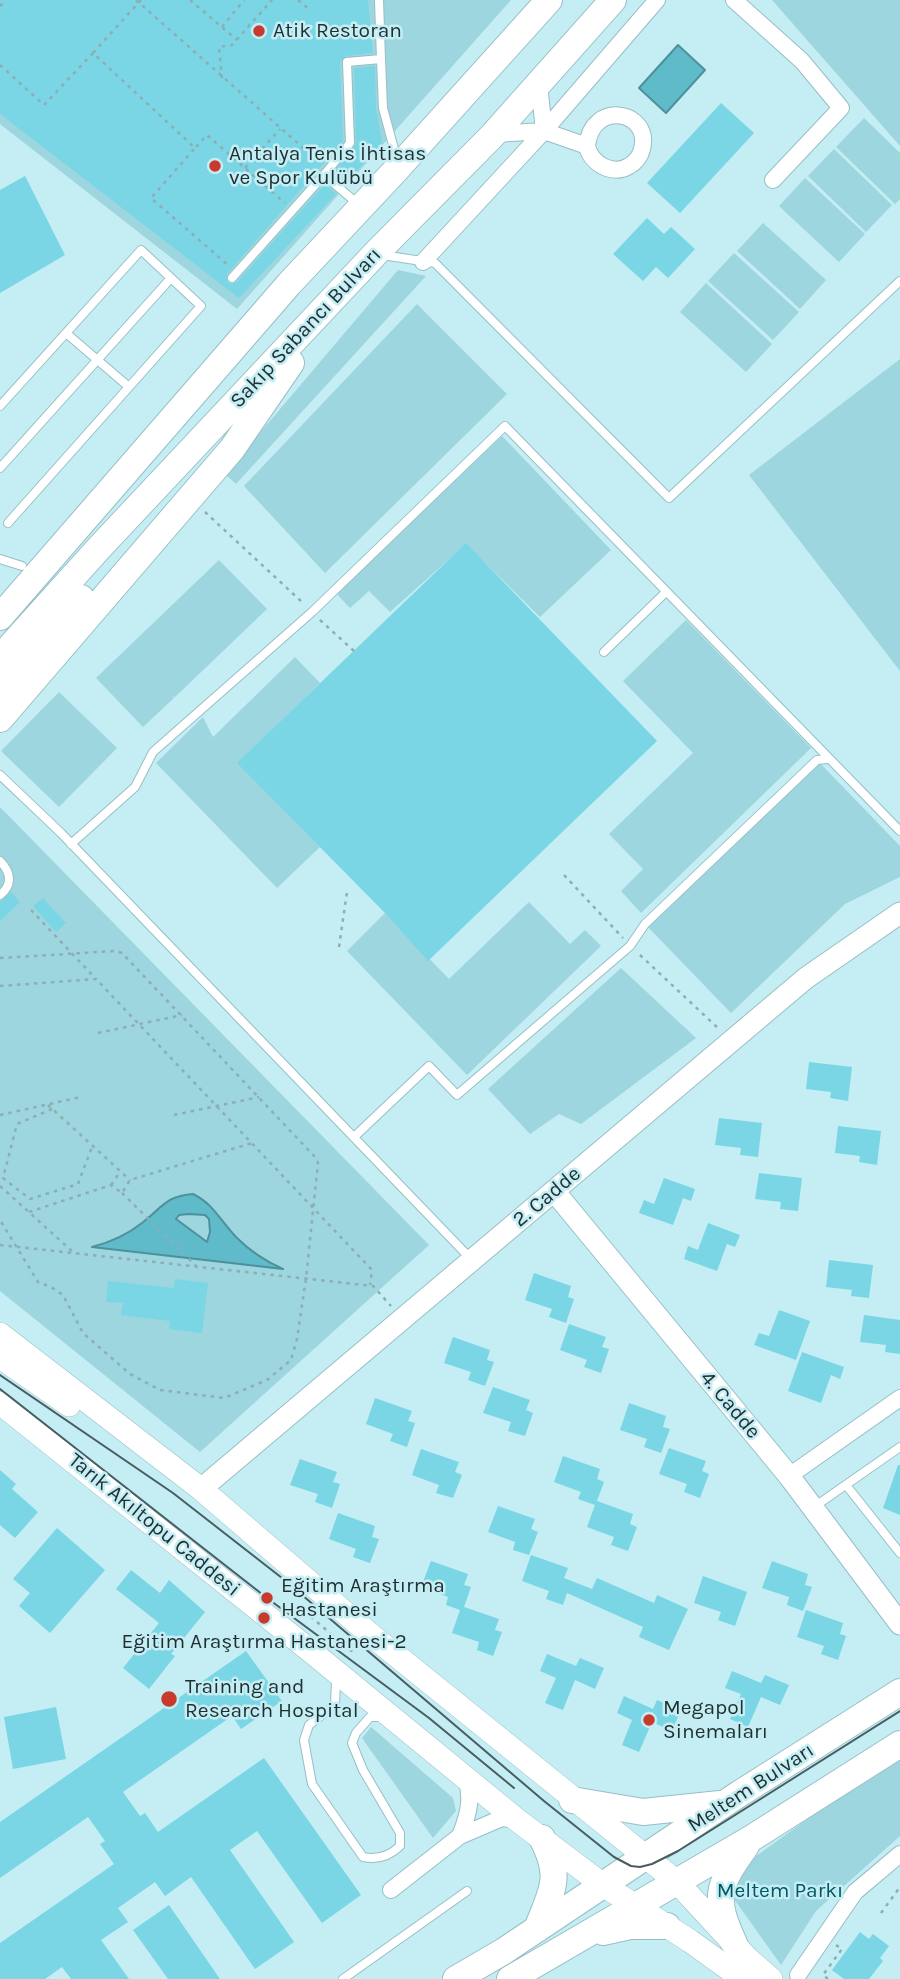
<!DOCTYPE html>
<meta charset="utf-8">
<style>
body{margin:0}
canvas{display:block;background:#c4edf4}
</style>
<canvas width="900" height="1979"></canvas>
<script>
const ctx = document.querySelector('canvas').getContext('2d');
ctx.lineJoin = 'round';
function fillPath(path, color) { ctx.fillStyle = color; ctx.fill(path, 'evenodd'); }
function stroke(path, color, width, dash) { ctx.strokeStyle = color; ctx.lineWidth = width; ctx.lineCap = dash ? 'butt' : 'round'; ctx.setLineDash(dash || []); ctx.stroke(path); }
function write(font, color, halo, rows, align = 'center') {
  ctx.font = font + ' Karla,sans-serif'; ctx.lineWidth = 5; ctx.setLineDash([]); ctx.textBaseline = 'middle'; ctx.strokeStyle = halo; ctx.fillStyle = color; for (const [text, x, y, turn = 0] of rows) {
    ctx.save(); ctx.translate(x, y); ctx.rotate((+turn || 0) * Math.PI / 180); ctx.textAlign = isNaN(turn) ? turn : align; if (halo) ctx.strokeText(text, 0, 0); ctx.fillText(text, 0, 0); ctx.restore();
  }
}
fillPath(new Path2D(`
 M0 0H511L237 309 0 124Z
 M772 0H900V146Z
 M864 118 900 153V199L895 204 836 147Z
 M834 149 892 205 866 232 808 176Z
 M805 178 865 234 839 262 779 206Z
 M763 223 826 280 800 309 737 251Z
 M734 253 799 312 773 340 708 281Z
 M398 270 426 276 236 484 225 474Z
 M706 283 772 344 746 372 680 312Z
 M417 304 507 394 325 573 244 486Z
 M900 359V671L749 475Z
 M502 436 611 550 540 617 466 544 390 612 369 591 350 608 336 593Z
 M219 560 267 609 175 697 173 696 174 698 143 727 96 678Z
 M686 620 811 748 641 913 621 891 643 869 609 834 693 753 623 681Z
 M295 657 320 683 238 763 320 847 277 888 156 763 203 717 213 737Z
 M59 692 117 748 59 807 1 751Z
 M817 760 900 846V877L845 904 731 1013 645 924Z
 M0 807 429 1245 200 1452 0 1291Z
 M529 902 570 944 585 930 601 946 467 1075 347 951 385 913 449 979Z
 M621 968 696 1038 581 1124 559 1114 530 1134 488 1089Z
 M371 1727 453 1798 456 1811 433 1838 362 1738Z
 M900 1752V1836L816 1911 781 1965 729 1892 730 1875Z`), '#9dd6df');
const water = new Path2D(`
 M678 45 705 70 666 113 639 88Z
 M193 1194C214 1204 221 1222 237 1238 250 1251 265 1261 283 1269L92 1247C111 1242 127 1235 142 1223 162 1208 165 1196 193 1194ZM188 1214 205 1215 209 1219 210 1232 207 1242 176 1219 179 1215Z`);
fillPath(water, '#5fbbc9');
stroke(water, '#4c919b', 2);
fillPath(new Path2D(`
 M0 0H368L373 53 346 56 340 62 343 141 227 274V282L231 284 237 282 325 184 336 194 239 298 0 114Z
 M375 66 376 108 382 143 345 184 333 174 356 144 354 68Z
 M721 103 754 133 680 213 647 183Z
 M25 176 65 255 0 293V190Z
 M647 218 664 234 671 227 695 249 668 278 656 267 643 281 613 254Z
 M466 543 657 741 428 961 385 913 237 763Z
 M11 892 20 902 0 921V902Z
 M43 898 66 923 56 932 33 906Z
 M809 1062 852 1067 848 1101 830 1098 831 1092 806 1089Z
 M719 1118 762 1123 758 1157 740 1155 741 1148 715 1145Z
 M838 1126 881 1131 877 1165 859 1162 860 1156 835 1153Z
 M759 1173 802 1178 798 1211 780 1209 781 1202 755 1199Z
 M664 1178 695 1189 691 1201 683 1198 673 1225 639 1213 644 1200 654 1204Z
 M708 1223 740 1235 735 1247 727 1244 717 1271 684 1259 688 1246 698 1250Z
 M829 1260 873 1265 869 1298 851 1296 852 1290 826 1287Z
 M534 1273 571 1286 568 1297 574 1299 566 1323 549 1317 552 1309 525 1300Z
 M175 1279 208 1283 202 1333 169 1329 170 1321 121 1315 123 1303 106 1302 108 1281 174 1288Z
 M779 1310 810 1321 796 1360 754 1345 759 1333 769 1336Z
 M864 1315 900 1320V1354L885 1352 886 1345 860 1342Z
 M569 1324 606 1337 602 1347 609 1349 601 1373 584 1367 587 1360 560 1350Z
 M453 1337 490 1350 487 1360 494 1362 485 1386 468 1380 471 1372 444 1363Z
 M802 1352 844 1367 840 1379 831 1375 821 1403 788 1391Z
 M493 1387 530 1400 526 1410 533 1413 525 1436 508 1431 511 1422 483 1413Z
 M375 1398 412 1411 408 1421 415 1423 407 1447 390 1441 393 1434 366 1424Z
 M629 1403 666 1416 663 1427 670 1429 661 1453 644 1447 647 1439 620 1430Z
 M669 1448 706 1461 702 1471 709 1474 700 1498 684 1492 687 1484 659 1474Z
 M421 1449 459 1462 455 1472 462 1475 453 1498 436 1493 439 1485 412 1475Z
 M563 1456 600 1469 597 1479 604 1482 597 1501 633 1514 630 1524 637 1527 628 1551 611 1545 614 1537 587 1527 595 1505 578 1499 581 1492 554 1482Z
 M300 1459 337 1472 333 1482 340 1484 332 1508 315 1502 318 1494 290 1485Z
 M898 1465H900V1515L883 1508Z
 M0 1470 16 1484 12 1489 38 1512 15 1538 0 1525Z
 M498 1506 535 1519 531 1529 538 1532 529 1555 513 1550 515 1542 488 1532Z
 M338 1513 375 1526 372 1537 379 1539 370 1563 353 1557 356 1549 329 1539Z
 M57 1528 105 1570 50 1633 19 1606 30 1593 13 1579Z
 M531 1555 568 1568 564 1578 592 1589 597 1578 654 1603 657 1595 688 1609 669 1650 639 1637 643 1627 567 1593 563 1605 546 1599 549 1591 522 1581Z
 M431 1561 468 1574 464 1585 471 1587 464 1607 499 1619 495 1630 502 1632 493 1656 477 1650 479 1642 452 1633 460 1610 446 1605 448 1597 421 1587Z
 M772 1561 808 1574 805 1585 812 1587 803 1611 787 1605 789 1597 762 1588Z
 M131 1570 160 1593 169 1580 205 1612 171 1654 175 1656 149 1689 123 1668 159 1623 116 1589Z
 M703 1576 747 1592 735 1626 718 1620 721 1612 694 1603Z
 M806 1610 843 1623 840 1634 846 1636 838 1660 821 1654 824 1646 797 1637Z
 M246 1651 282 1701 241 1729 232 1716 123 1792 140 1816 145 1813 158 1832 264 1758 361 1895 322 1923 257 1831 230 1850 294 1942 255 1969 191 1877 165 1896 155 1882 118 1908 128 1922 101 1940 129 1979H71L62 1967 45 1979H0V1943L114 1864 100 1844 105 1841 88 1817 0 1878V1822Z
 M547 1654 576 1666 580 1658 604 1668 595 1689 575 1680 563 1710 545 1703 556 1678 540 1671Z
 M732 1671 761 1683 765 1675 789 1685 780 1705 761 1697 748 1727 730 1719 741 1694 725 1688Z
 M624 1696 653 1709 657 1700 681 1710 672 1731 652 1722 639 1752 622 1745 632 1720 617 1713Z
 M56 1707 66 1759 13 1769 4 1717Z
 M169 1905 220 1979H168L133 1930Z
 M860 1932 869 1939 873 1934 889 1946 880 1958 883 1961 869 1979H844L832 1970Z`), '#7ad6e5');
const service = new Path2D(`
 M379 0 381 59
 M358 204 324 175 350 143 347 62 381 59 383 108 397 160
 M382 255 435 263 669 498 900 281
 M232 278 324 175
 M66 333 129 387
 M0 406 141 250 201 306 8 523
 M0 468 171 278
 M0 559 22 566
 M604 652 666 592
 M0 775 61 833 470 1258
 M71 844 135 787 153 752 312 612 505 426 900 831
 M0 861C11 872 13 885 0 895
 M354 1137 429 1066 457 1095 630 946 645 924 817 760 827 759
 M846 1485 900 1553
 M814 1507 900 1447
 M333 1677 336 1681 335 1705 309 1725 304 1740 312 1784 363 1857C378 1860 390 1856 400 1846V1833L363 1770 352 1743 356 1733 370 1717H383
 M343 1979 467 1891`);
const minor = new Path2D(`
 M734 0 802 61 841 108 773 180
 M539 84 544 131
 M494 134 544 131 587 146C591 164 613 176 629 166 636 162 640 157 642 149 652 111 592 99 587 146
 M423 262 544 131 657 0
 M789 1476 900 1398
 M460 1836C468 1816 473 1799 466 1778
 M391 1890 460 1836 502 1818 517 1820
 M798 1975 855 1892 900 1854`);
const tertiary = new Path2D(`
 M554 1191 789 1476 900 1624
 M201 1489 806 978 900 913`);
const secondary = new Path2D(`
 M0 1334 201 1489 371 1635 677 1882 748 1959 771 1979
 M0 1357 69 1405
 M0 1403 313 1653 517 1820 603 1885 690 1941 743 1979`);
const primary = new Path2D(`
 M0 617 289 284 395 171 549 0
 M0 658 99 548 376 253 492 136 613 0
 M0 688 81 598
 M0 719 232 449 291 363
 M572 1800 643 1812 720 1804
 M537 1929C552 1890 563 1878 542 1838
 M603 1932 630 1926H667
 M734 1943C713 1898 717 1886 746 1846
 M456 1979 504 1951 739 1794 900 1692
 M510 1979 752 1838 900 1744`);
stroke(service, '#97bfc5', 10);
stroke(minor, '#97bfc5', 18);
stroke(tertiary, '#97bfc5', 23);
stroke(secondary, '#97bfc5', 24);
stroke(primary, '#97bfc5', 28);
stroke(new Path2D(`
 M136 0 319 162
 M141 0 93 53 195 148 151 198 229 266
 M190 0 237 40
 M298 0 310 10
 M0 6 6 0
 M222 27 244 0
 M0 65 44 105 93 53
 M222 78 219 47 232 45 272 0
 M196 147 207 135 285 203
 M245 168 280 129
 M205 512 303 603
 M320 620 354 651
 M564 875 623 938
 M31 910 96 979
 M339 947 347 892
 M640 955 719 1029
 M0 958 115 951 122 953 316 1158 318 1163 306 1278 297 1339 291 1360 267 1380 224 1398 160 1390 130 1374 83 1333 63 1295 51 1287 38 1282 0 1220
 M0 986 96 979 372 1270 370 1285
 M98 1033 182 1015
 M48 1105 130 1180
 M52 1109 17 1124 3 1178 30 1199 78 1184 92 1147
 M0 1115 81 1097
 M174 1115 259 1097
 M111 1185 120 1172
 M0 1186 73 1252
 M122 1193 197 1267
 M29 1212 111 1185 122 1193 130 1180 252 1143
 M0 1245 373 1286 391 1306
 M304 1611 355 1654
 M881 1913 900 1887
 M828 1979 823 1975 842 1949 836 1945`), '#8daeb3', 2.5, [3.5, 5]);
stroke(service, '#fff', 8);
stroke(minor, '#fff', 16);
stroke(tertiary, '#fff', 21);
stroke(secondary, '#fff', 23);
stroke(primary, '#fff', 26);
stroke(new Path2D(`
 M0 1375 173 1493 282 1578 544 1801 614 1857 631 1866 640 1867 652 1864 678 1851 900 1711
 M0 1389 267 1598 429 1718 514 1788`), '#475d61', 2);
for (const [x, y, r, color] of [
 [259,31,7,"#c73a2d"],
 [215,166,7,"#c73a2d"],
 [267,1598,7,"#c73a2d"],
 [264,1618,7,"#c73a2d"],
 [169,1699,9,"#c73a2d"],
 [649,1720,7,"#c73a2d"]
]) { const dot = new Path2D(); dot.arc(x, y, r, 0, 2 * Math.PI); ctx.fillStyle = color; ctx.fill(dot); stroke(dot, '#c4edf4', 2.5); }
write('21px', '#1f2f31', '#c4edf4', [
 ["Atik Restoran",273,31],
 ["Antalya Tenis İhtisas",229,154],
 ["ve Spor Kulübü",229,178],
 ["Eğitim Araştırma",281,1586],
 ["Hastanesi",281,1610],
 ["Eğitim Araştırma Hastanesi-2",264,1642,"center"],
 ["Training and",185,1687],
 ["Research Hospital",185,1711],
 ["Megapol",663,1708],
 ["Sinemaları",663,1732]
], 'left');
write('21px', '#1f2f31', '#c4edf4', [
 ["Sakıp Sabancı Bulvarı",306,328,-47],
 ["2. Cadde",547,1197,-40],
 ["4. Cadde",730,1405,50],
 ["Tarık Akıltopu Caddesi",154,1525,39],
 ["Meltem Bulvarı",751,1788,-33]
]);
write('21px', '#025862', '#c4edf4', [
 ["Meltem Parkı",780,1891]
]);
</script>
